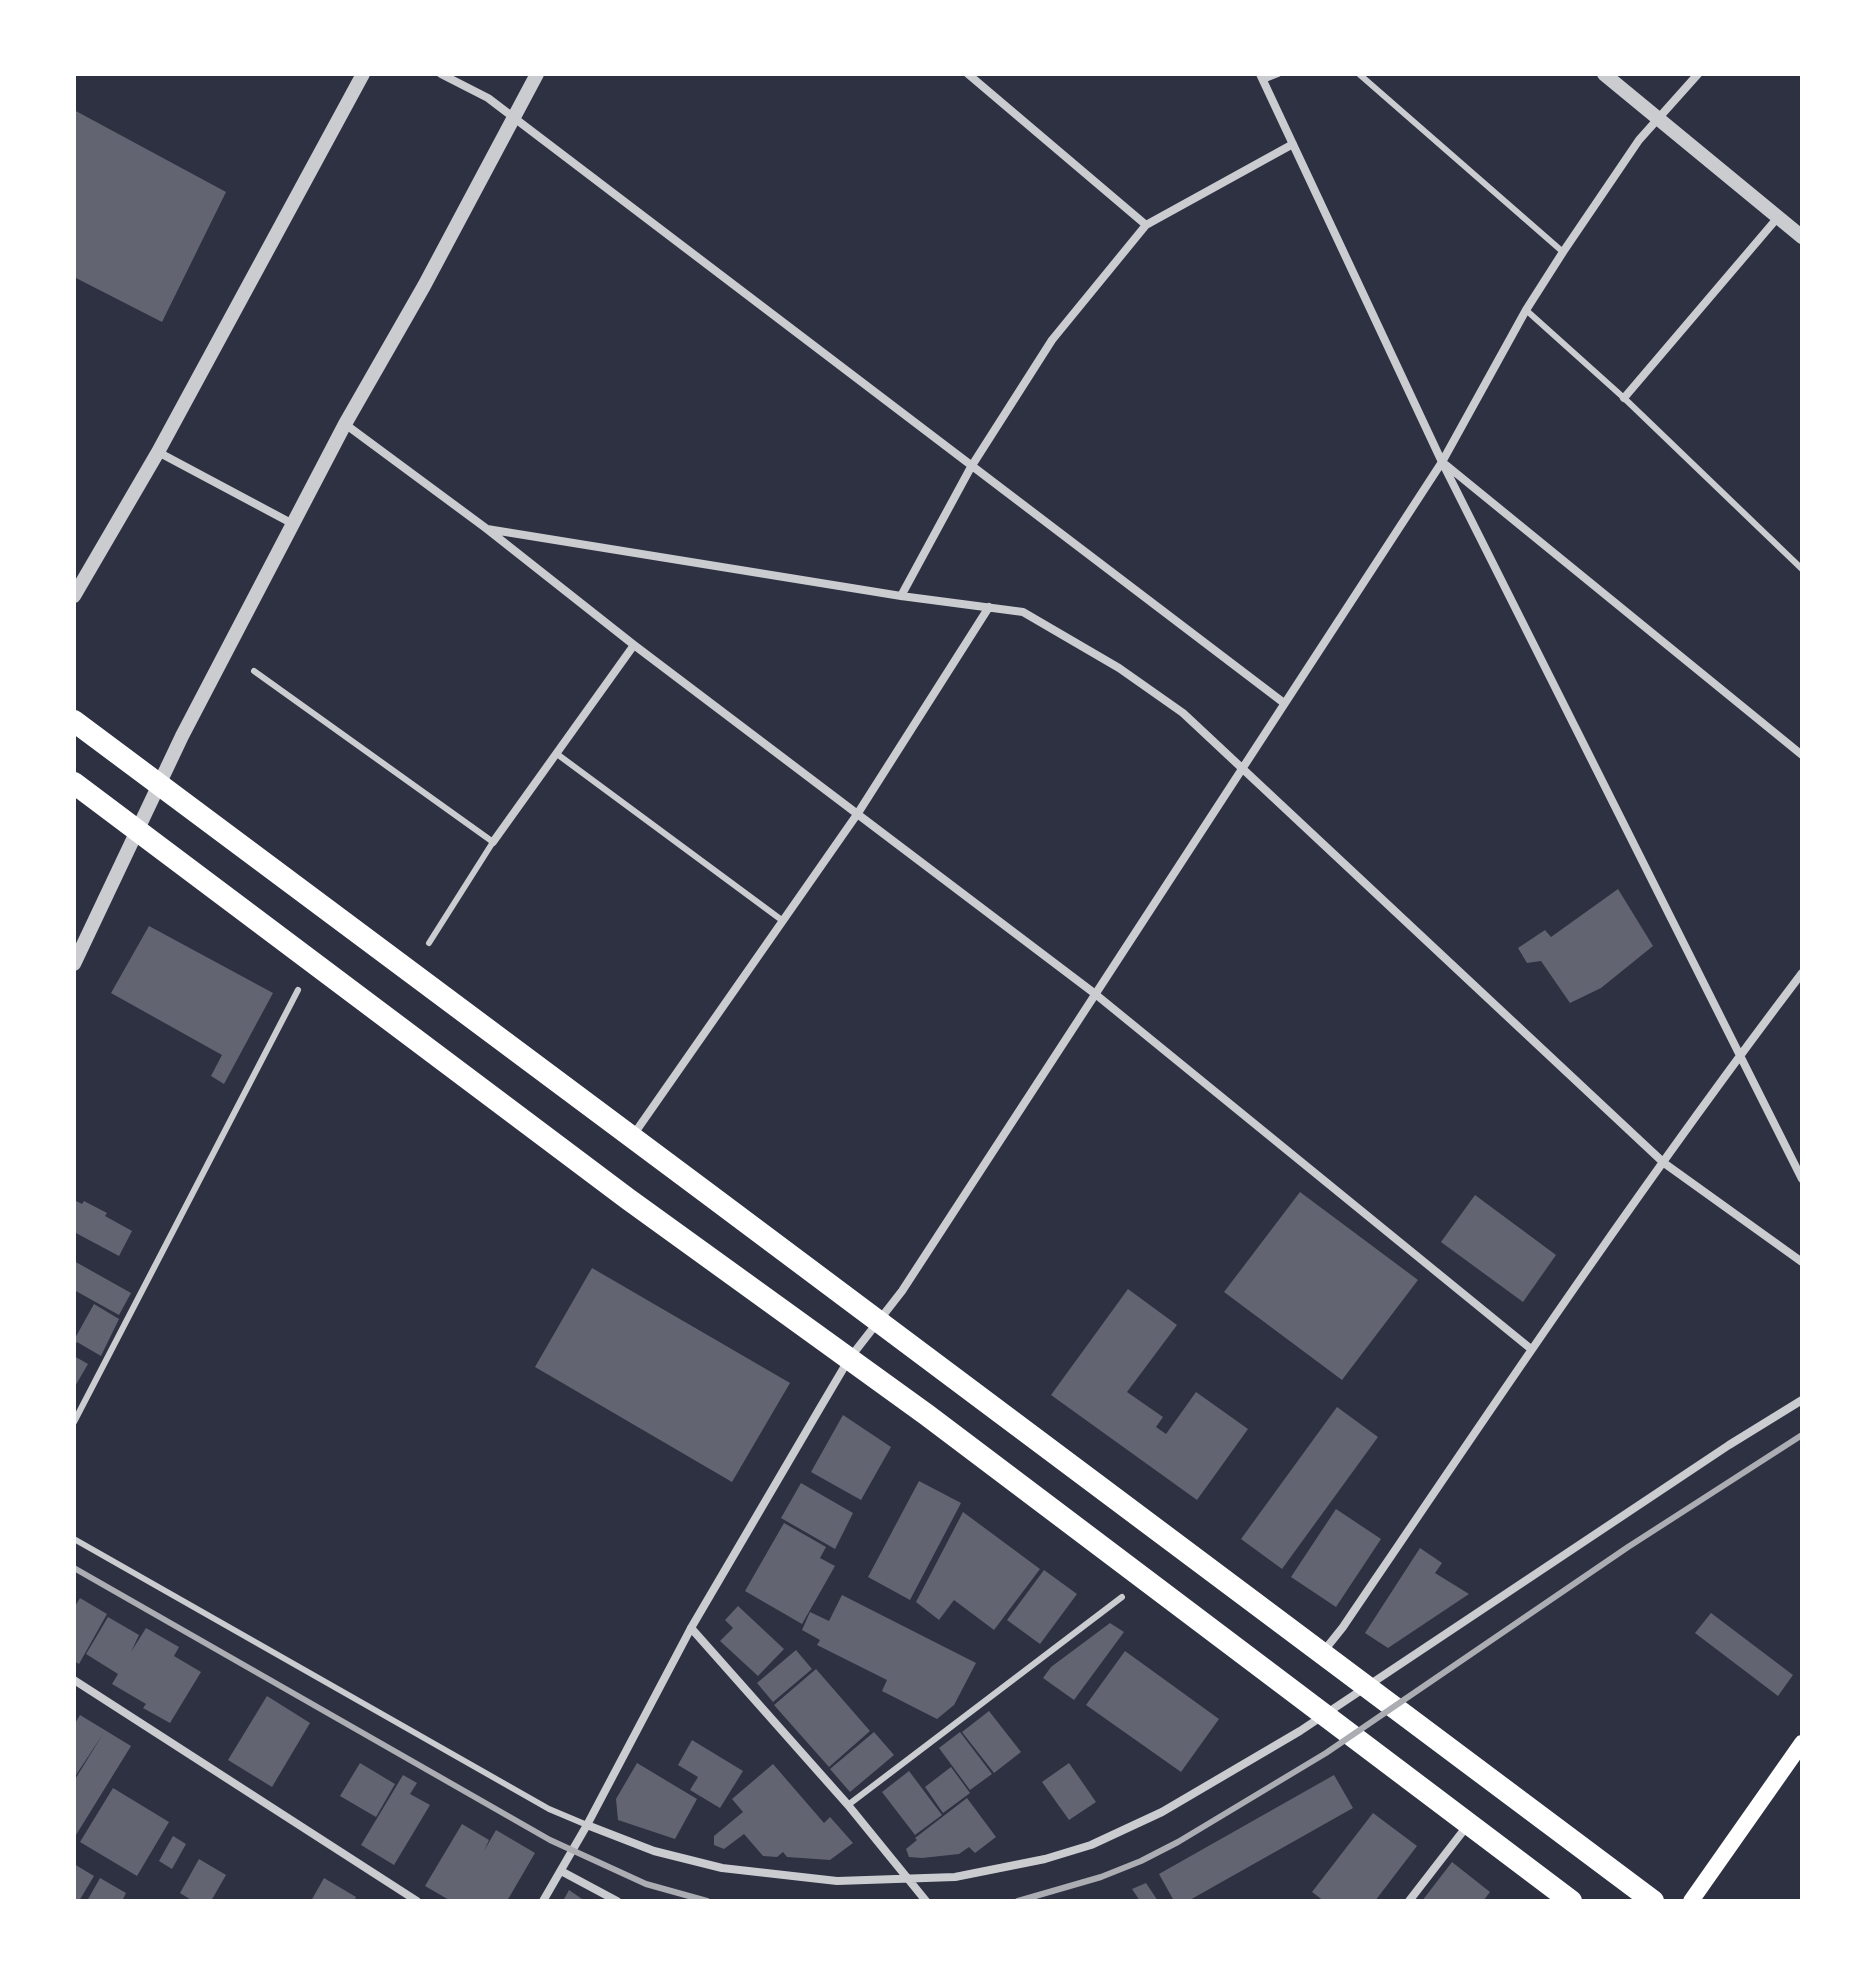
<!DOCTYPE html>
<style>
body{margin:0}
#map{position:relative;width:1876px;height:1975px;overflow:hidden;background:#2d3142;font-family:"DM Sans",sans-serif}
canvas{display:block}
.frame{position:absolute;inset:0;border:76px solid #fff;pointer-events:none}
</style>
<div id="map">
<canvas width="1876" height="1975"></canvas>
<div class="frame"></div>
</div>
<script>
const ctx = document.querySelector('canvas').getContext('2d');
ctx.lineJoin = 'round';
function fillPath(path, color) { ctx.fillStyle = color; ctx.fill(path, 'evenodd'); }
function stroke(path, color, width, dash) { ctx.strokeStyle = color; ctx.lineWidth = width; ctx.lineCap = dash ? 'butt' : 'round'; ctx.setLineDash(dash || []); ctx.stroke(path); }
fillPath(new Path2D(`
 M74 110 226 192 162 322 74 277Z
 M1618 889 1653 946 1601 988 1570 1003 1541 961 1527 963 1518 948 1545 930 1551 937Z
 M149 926 273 993 224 1084 211 1076 222 1055 111 993Z
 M1300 1192 1418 1280 1342 1380 1224 1292Z
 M1475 1195 1556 1255 1523 1302 1441 1242Z
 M74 1200 82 1204 84 1201 107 1213 105 1216 132 1231 119 1256 74 1232Z
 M74 1261 131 1293 119 1315 74 1290Z
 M592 1268 790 1383 732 1482 535 1367Z
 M1128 1289 1177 1325 1127 1392 1163 1417 1156 1427 1166 1434 1196 1392 1248 1429 1197 1500 1051 1395Z
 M94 1304 119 1319 101 1356 77 1342 74 1347V1340Z
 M74 1356 88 1364 74 1388Z
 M1337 1407 1378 1437 1282 1569 1241 1539Z
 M843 1415 891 1447 861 1500 811 1472Z
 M919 1481 961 1503 910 1600 868 1577Z
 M801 1483 853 1513 835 1549 781 1518Z
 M1336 1509 1381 1539 1336 1607 1291 1577Z
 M963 1512 1040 1569 994 1630 954 1600 939 1620 916 1602Z
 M784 1523 826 1547 820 1558 835 1566 802 1624 745 1591Z
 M1420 1548 1442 1563 1435 1573 1469 1594 1388 1648 1365 1633Z
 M1044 1570 1077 1594 1040 1644 1007 1620Z
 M842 1595 976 1663 954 1705 937 1719 882 1691 887 1680 817 1645 820 1640 802 1630 810 1612 829 1621Z
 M80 1598 107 1614 79 1664 74 1661V1608Z
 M738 1606 784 1649 758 1676 720 1641 733 1628 725 1620Z
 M1711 1613 1793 1675 1778 1696 1695 1633Z
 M108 1617 139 1635 131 1652 146 1628 179 1647 174 1656 201 1672 170 1723 143 1708 146 1704 112 1684 118 1674 86 1654Z
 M1110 1623 1124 1632 1074 1700 1043 1678 1051 1667Z
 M796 1650 812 1669 773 1702 757 1683Z
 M1125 1651 1219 1719 1181 1772 1086 1705Z
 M816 1669 870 1731 829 1767 774 1705Z
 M267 1696 310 1723 272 1787 228 1760Z
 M989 1711 1021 1752 994 1773 962 1732Z
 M80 1715 131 1746 76 1835 74 1834V1781L103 1734 74 1778V1725Z
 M874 1732 894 1755 850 1792 830 1769Z
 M960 1732 992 1774 970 1790 939 1748Z
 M692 1740 743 1771 720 1808 690 1790 698 1777 678 1765Z
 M360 1763 395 1784 376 1817 340 1796Z
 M637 1763 697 1799 675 1839 618 1820 616 1799Z
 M1069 1763 1096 1802 1069 1820 1042 1782Z
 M773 1764 824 1823 830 1817 853 1843 830 1860 787 1857 783 1852 777 1857 763 1856 744 1834 724 1849 714 1845V1836L743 1812 732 1799Z
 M951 1767 970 1793 943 1813 925 1787Z
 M909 1771 942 1815 915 1835 882 1792Z
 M403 1775 417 1783 410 1794 430 1805 394 1865 361 1845Z
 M1334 1775 1353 1808 1188 1901H1174L1159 1874Z
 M113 1788 169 1822 137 1876 80 1842Z
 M967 1798 996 1837 975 1853 969 1847 959 1854 922 1858 909 1857 906 1849 917 1840 915 1838Z
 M1373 1813 1417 1846 1375 1901H1324L1312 1892Z
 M462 1824 489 1840 484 1851 496 1830 535 1853 507 1901H451L425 1886Z
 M173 1836 186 1844 172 1869 159 1861Z
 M199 1859 226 1875 211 1901H193L180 1893Z
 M1452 1862 1490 1892 1483 1901H1422Z
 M74 1864 94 1876 79 1901H74Z
 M100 1878 126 1893 122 1901H87Z
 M324 1878 356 1897 354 1901H311Z
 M1146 1883 1158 1901H1140L1132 1889Z
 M569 1890 585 1901H563Z`), '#626471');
stroke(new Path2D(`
 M1359 74 1563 252
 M1263 80 1278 74
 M1526 310 1624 398 1802 569
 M254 671 493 842 429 943
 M557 754 783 921
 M74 1422 298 990
 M74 1539 549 1809 587 1825
 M848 1805 1122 1597`), '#caccd0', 6);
stroke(new Path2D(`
 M441 74 488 98 1284 703
 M968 74 1146 225
 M1260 74 1442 462 1802 1179
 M1624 398 1779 216
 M345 424 487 529 634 645 1094 993 1531 1349
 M158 452 293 524
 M1446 465 1802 755
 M487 529 901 596 1023 612 1119 668 1183 713 1664 1163 1802 1262
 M901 596 971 467 1052 340 1146 225 1293 144
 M493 842 634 645
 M634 1134 858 813 989 607
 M691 1628 848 1805 926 1901
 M1323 1652 1343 1627C1492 1407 1641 1185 1802 973
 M74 1680 417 1901
 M587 1825 654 1851 722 1868 837 1881 955 1877 1045 1859 1091 1845 1162 1812 1300 1731 1729 1445 1802 1400
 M561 1871 617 1901
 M543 1901 587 1825 691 1628 820 1408 849 1359 902 1291 1442 462 1526 310 1563 252 1639 140 1698 74
 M1409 1901 1467 1826`), '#caccd0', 8);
stroke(new Path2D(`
 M1604 74 1802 237
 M74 596 158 452 363 74
 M74 964 182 736 345 424 424 286 537 74`), '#caccd0', 14);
stroke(new Path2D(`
 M1691 1901 1802 1743`), '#fff', 16);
stroke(new Path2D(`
 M74 721C602 1112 1126 1509 1653 1901
 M74 783 628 1199 927 1415 1571 1901`), '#fff', 22);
stroke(new Path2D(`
 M74 1568 550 1840 646 1884 707 1901
 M1018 1901 1101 1877 1141 1861 1178 1842 1326 1753 1628 1547 1802 1435`), '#abadb3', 6);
</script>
